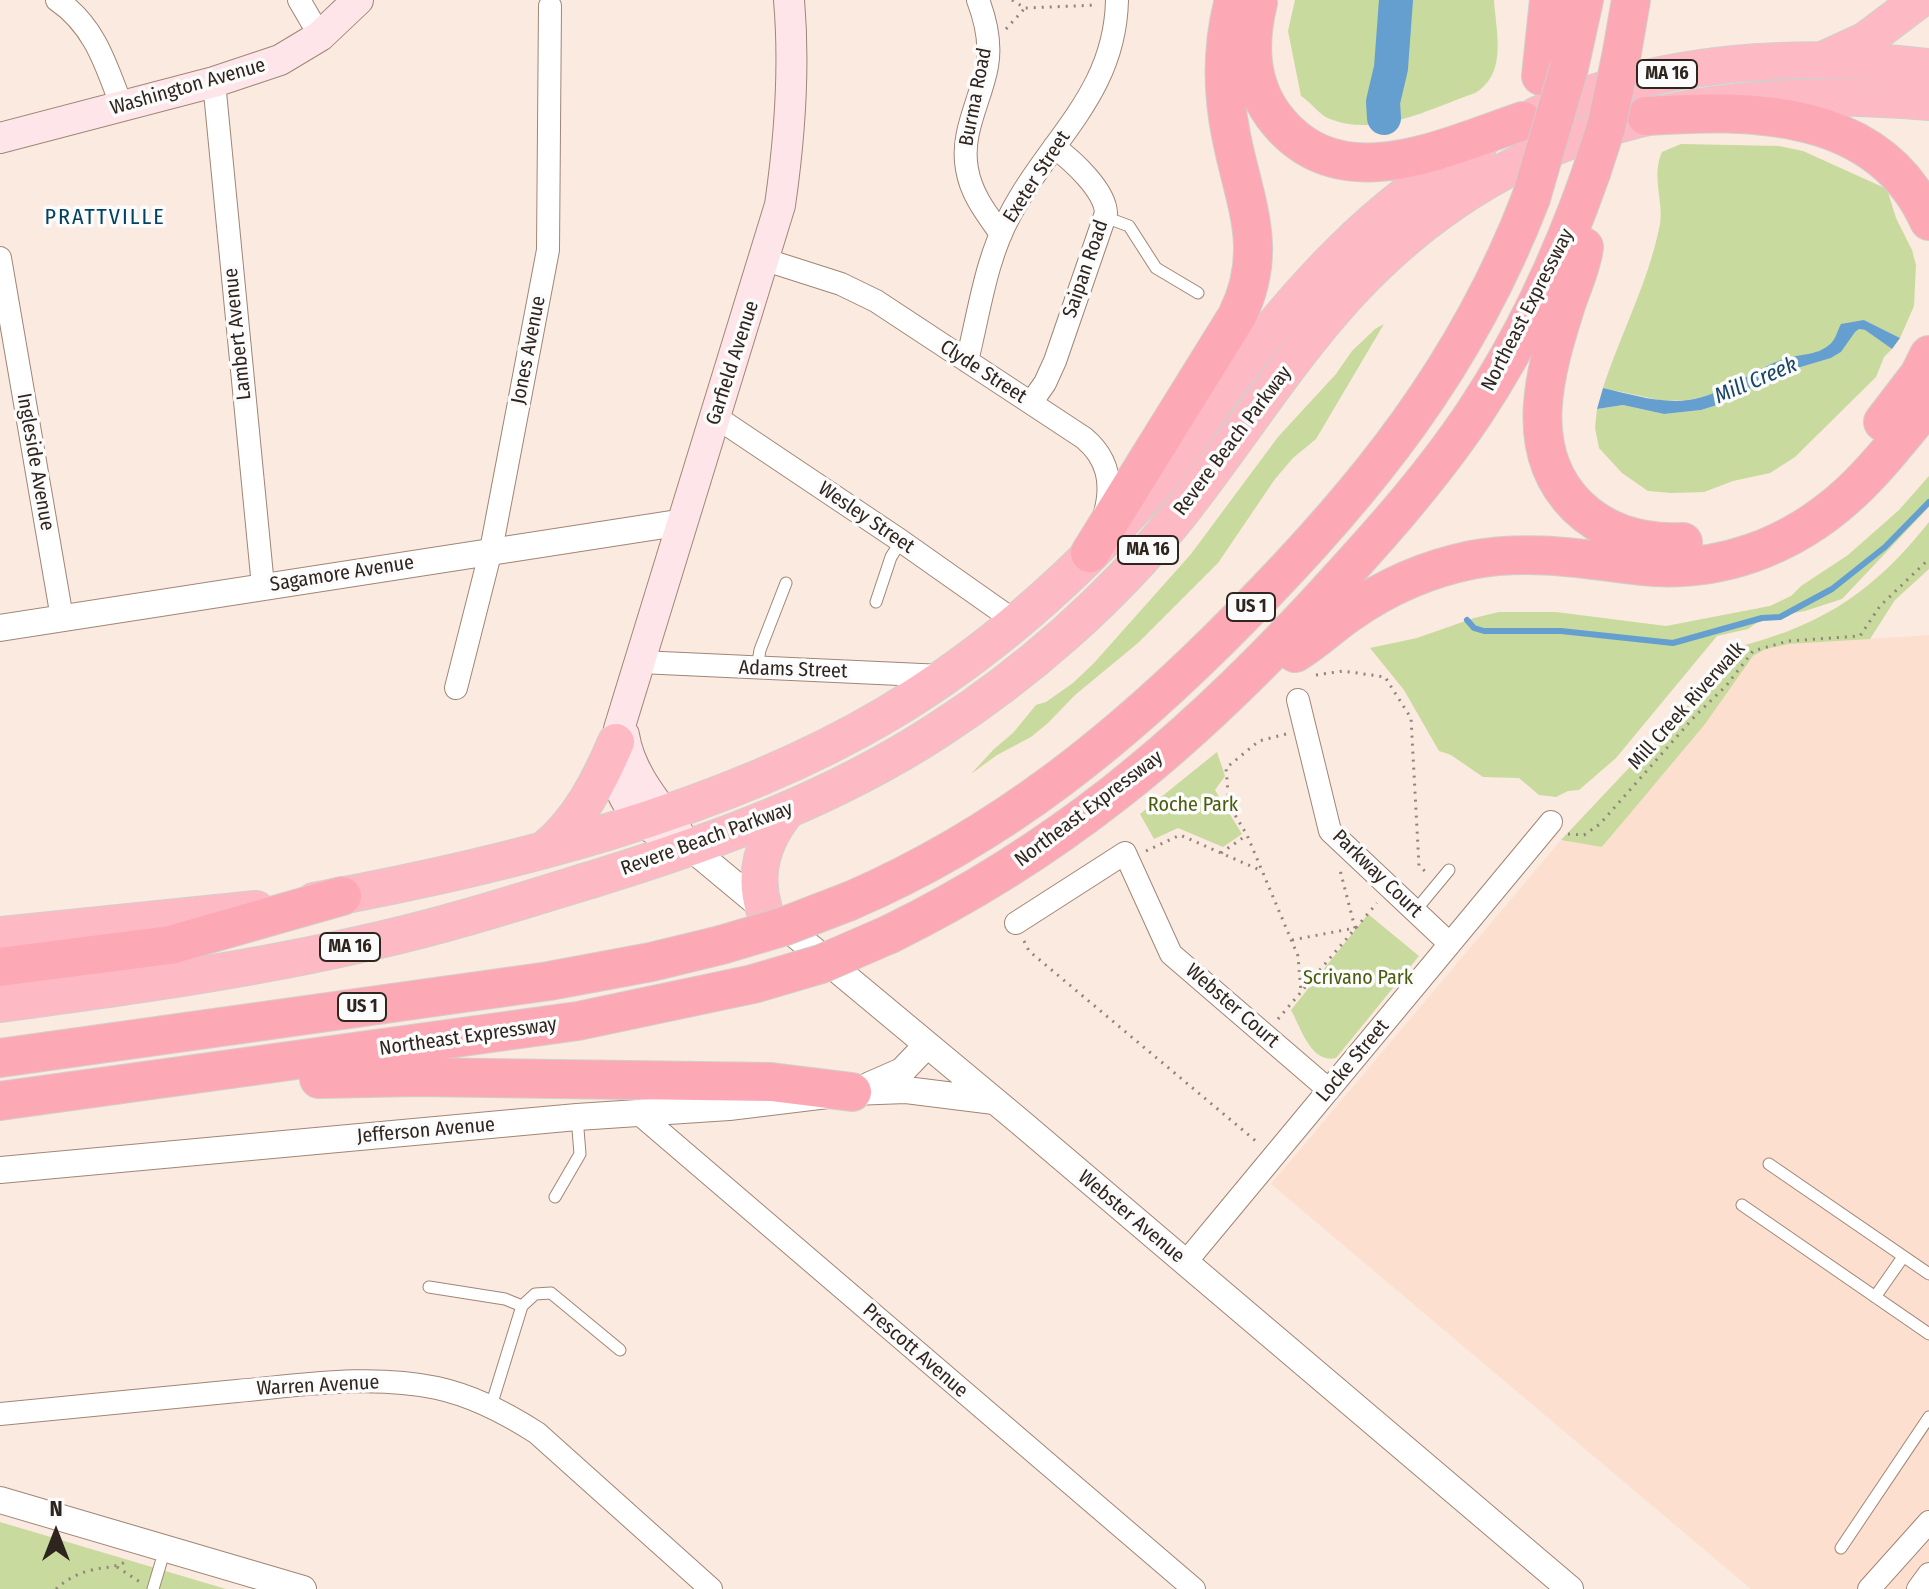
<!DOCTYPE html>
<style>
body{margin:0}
#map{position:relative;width:1929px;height:1589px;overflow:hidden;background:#fbeadf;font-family:"Fira Sans Condensed",sans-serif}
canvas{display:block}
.north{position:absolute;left:16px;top:1493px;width:80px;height:80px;-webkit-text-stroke:6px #fbfbfb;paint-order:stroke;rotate:0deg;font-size:22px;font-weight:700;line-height:32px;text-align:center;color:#2f251f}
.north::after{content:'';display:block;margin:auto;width:28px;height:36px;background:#2f251f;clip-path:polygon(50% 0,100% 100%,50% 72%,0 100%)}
</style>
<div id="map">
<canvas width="1929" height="1589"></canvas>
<div class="north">N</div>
</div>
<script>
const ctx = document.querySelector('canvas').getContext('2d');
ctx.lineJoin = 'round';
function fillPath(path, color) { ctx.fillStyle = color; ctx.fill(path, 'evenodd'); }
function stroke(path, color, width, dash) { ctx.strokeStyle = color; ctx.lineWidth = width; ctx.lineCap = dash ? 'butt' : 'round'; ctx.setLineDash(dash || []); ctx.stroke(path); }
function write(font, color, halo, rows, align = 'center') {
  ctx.font = font + ' "Fira Sans Condensed",sans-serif'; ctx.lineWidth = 7; ctx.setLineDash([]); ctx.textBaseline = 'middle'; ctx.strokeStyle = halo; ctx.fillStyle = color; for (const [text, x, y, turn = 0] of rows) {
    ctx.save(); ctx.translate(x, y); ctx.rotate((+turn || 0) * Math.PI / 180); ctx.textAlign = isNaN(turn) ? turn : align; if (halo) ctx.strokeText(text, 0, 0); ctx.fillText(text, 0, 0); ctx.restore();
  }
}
fillPath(new Path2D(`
 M1929 635V1589H1751L1271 1184 1561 840 1603 847 1753 656 1767 649 1789 644Z`), '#fcdfce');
fillPath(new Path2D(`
 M1295 0H1494C1496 32 1508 74 1475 93 1431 108 1378 138 1330 119 1319 115 1312 103 1301 96L1288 31Z
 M1681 144 1779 146 1803 151 1887 189 1896 218 1912 250 1916 265 1914 306 1900 338 1864 320 1827 348 1812 354 1785 358 1709 396 1687 400 1664 401 1603 388C1621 333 1649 281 1660 224 1664 202 1651 176 1662 152Z
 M1384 324 1316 439 1293 458 1275 479 1218 563 1138 643 1075 695 1048 723 1031 737 997 755 971 774 994 749 1013 733 1036 705 1046 702 1073 683 1094 663 1191 554 1278 437 1336 374 1352 351 1375 329Z
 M1859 329 1865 330 1892 349 1884 357 1876 377 1795 457 1770 473 1733 481 1704 492 1671 493 1648 491 1622 473 1599 448 1595 428 1597 409 1623 405 1664 414 1701 410 1717 405 1784 372 1831 358 1841 352 1855 331Z
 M1929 476V507L1842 599 1805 611 1762 619 1748 629 1717 636 1616 758 1579 790 1568 791 1556 797 1539 795 1519 778 1483 777 1451 755 1439 751 1404 690 1370 648 1417 638 1474 618 1499 612H1556L1666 626 1770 606 1791 596 1801 586 1848 555 1899 510Z
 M1929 522V569L1895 600 1870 639 1789 644 1766 649 1753 656 1705 724 1602 847 1561 840 1745 645C1827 623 1877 588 1929 522Z
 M1217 752 1225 776 1215 790 1242 834 1223 847 1178 828 1154 839 1140 814Z
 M1368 914 1419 956 1336 1058C1311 1064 1301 1028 1291 1010Z
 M0 1522 226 1589H0Z`), '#c8da9d');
fillPath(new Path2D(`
 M1864 320 1900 338 1892 349 1865 330 1859 329 1855 332 1841 352 1831 358 1784 372 1717 405 1701 410 1664 414 1623 405 1597 409 1603 388C1630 394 1660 404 1688 400 1722 396 1751 371 1783 359 1798 354 1816 356 1829 345 1836 340 1837 331 1841 324Z`), '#659fcf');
stroke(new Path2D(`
 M1467 620 1474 628 1484 631H1561L1673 643 1762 618 1780 617 1832 589 1885 547 1929 502`), '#659fcf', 6);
stroke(new Path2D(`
 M1384 118 1383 102 1391 68 1396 0`), '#659fcf', 34);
const service = new Path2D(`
 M1105 217 1129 226 1156 268 1198 293
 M876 602 891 557 901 541
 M757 668 760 650 786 583
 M1415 911 1449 870
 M1769 1164 1929 1274
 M555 1197 580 1154 577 1117
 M1742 1205 1929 1334
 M429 1287 505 1299 522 1306
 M1875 1297 1903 1257
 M491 1406 522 1306 535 1294 551 1293 620 1350
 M1841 1548 1929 1417
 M153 1589 165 1549`);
const minor = new Path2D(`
 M57 0C95 26 106 65 122 107
 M299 0 320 36
 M978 0C986 21 991 44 987 66 981 100 960 133 967 169 971 194 986 213 1001 234
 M214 82 263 586
 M0 258 62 618
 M766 260 841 284 876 301 1084 438C1108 458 1113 483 1105 513
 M967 361C979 313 986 258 1010 215 1050 138 1115 94 1117 0
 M1031 403 1045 383 1055 361 1106 213C1105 190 1072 160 1054 147
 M716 417 901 541 1016 622
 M640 662 943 676
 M456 688 491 550 548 250 550 6
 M1298 700 1330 831 1450 944
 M1016 923 1125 853 1171 954 1329 1090
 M637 1112 1194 1589
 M1185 1263 1551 822
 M0 1414C79 1406 158 1399 237 1391 303 1385 371 1374 437 1388 474 1396 506 1413 537 1433L711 1589
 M1869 1589 1929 1522
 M1918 1589 1929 1574`);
const tertiary = new Path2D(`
 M0 628 684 522
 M691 848 1019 1121 1570 1589
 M870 1085 902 1071 927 1045
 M0 1170 577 1117 729 1107 852 1092 906 1090 994 1101
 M0 1500 303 1589`);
const secondary = new Path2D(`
 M0 138 214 82 280 60 320 36 358 0
 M624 735C630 773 656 802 678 832
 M691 848C634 827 604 790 619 729L780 205C790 136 795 69 789 0`);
const trunk = new Path2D(`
 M1827 58 1866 40 1919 0
 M1535 116C1658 59 1796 52 1929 67
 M545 849C579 821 599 782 616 742
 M314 901C504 866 720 813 887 714 987 654 1078 574 1154 486 1181 455 1202 420 1226 387 1297 291 1374 206 1479 145
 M764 909C753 874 763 841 785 813
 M0 935 256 909
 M0 1004C126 987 251 970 375 941 451 924 525 900 600 877 719 840 832 799 937 731 1027 673 1111 599 1178 516 1236 443 1285 363 1348 294 1506 122 1704 82 1929 102`);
const motorway = new Path2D(`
 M1258 3C1248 43 1249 82 1273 115 1337 202 1442 148 1523 121
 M1622 52 1631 0
 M1569 68 1584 0
 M1541 76 1549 0
 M1646 116C1750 109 1879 108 1929 221
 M1584 247C1582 266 1572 286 1566 305 1545 371 1521 450 1577 506 1606 534 1643 544 1683 542
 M1883 422 1919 375 1929 355
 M1090 553 1237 316C1270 249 1244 202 1231 135 1222 90 1222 45 1234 0
 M1295 653C1315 641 1330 626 1349 613 1386 587 1427 569 1471 560 1529 549 1583 559 1641 566 1718 574 1791 547 1848 495 1878 468 1903 434 1929 404
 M850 901C1003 835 1124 736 1240 618 1366 491 1466 367 1531 198
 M890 934C1057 852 1183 747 1309 612 1368 548 1427 484 1475 412 1524 338 1562 256 1591 173
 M0 967 170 945 342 896
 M0 1058 549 981 651 962 721 945
 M319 1079 417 1077 771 1082 852 1092
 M0 1101 578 1021 753 984`);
stroke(service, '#a08676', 13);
stroke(minor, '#a08676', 24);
stroke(tertiary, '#a08676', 28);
stroke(secondary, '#a08676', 32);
stroke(trunk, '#d1cfce', 38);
stroke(motorway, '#d1cfce', 40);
stroke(new Path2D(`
 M1012 0 1025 8 1097 5
 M1006 29 1025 8
 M1316 675 1343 671 1385 677 1411 718 1419 866 1426 872
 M1286 734 1259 741 1226 768 1229 805 1247 835 1298 956 1301 992
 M1568 834 1584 835 1600 824 1695 716 1726 686 1753 651 1788 641 1860 636 1880 606 1929 559
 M1146 851 1180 835 1262 871
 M1221 853 1247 835
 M1292 940 1355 928 1340 870
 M1024 941 1029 951 1257 1142
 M1278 1019 1377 903
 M117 1567 140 1582
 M56 1589C66 1580 78 1573 92 1570 104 1567 114 1568 125 1562`), '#92847c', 3, [2, 6]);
stroke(service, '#fff', 11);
stroke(minor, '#fff', 22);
stroke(tertiary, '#fff', 26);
stroke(secondary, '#fee5e9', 30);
stroke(trunk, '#febac4', 36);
stroke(motorway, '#fda8b5', 38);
const motorwayBridge = new Path2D(`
 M1591 173 1607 124 1622 52
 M1531 198 1569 68
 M721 945 785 926 850 901
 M753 984 821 964 890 934`);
stroke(motorwayBridge, '#d1cfce', 40, []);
stroke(motorwayBridge, '#fda8b5', 38);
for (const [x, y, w] of [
 [1667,74,60],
 [1148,550,60],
 [1251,607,48],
 [350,947,60],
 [362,1007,48]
]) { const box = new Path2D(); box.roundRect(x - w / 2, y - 14, w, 28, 6); ctx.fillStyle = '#fbfbfb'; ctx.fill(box); stroke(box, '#2f251f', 2); }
write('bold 18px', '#2f251f', null, [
 ["MA 16",1667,74],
 ["MA 16",1148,550],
 ["US 1",1251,607],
 ["MA 16",350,947],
 ["US 1",362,1007]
]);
write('20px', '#2f251f', '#fbfbfb', [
 ["Washington Avenue",188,87,-16],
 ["Burma Road",976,97,-79],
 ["Exeter Street",1037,177,-57],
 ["Saipan Road",1086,269,-71],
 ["Northeast Expressway",1528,310,-63],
 ["Lambert Avenue",238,334,-96],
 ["Jones Avenue",529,350,-79],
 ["Garfield Avenue",733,363,-72],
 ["Clyde Street",983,372,33],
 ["Revere Beach Parkway",1233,441,-53],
 ["Ingleside Avenue",35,462,80],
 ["Wesley Street",866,518,34],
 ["Sagamore Avenue",342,574,-9],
 ["Adams Street",793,670,2],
 ["Mill Creek Riverwalk",1687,706,-48],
 ["Northeast Expressway",1089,809,-37],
 ["Revere Beach Parkway",707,839,-20],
 ["Parkway Court",1377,874,44],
 ["Webster Court",1232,1006,41],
 ["Northeast Expressway",468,1037,-8],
 ["Locke Street",1353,1061,-50],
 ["Jefferson Avenue",426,1131,-5],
 ["Webster Avenue",1131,1217,40],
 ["Prescott Avenue",915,1351,41],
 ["Warren Avenue",318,1386,-3]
]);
write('20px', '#4b5c0f', '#fbfbfb', [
 ["Roche Park",1193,805],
 ["Scrivano Park",1358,978]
]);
ctx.letterSpacing = '2px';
write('22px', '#024161', '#fbfbfb', [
 ["PRATTVILLE",105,218]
]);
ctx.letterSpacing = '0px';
write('italic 22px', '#184466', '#fbfbfb', [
 ["Mill Creek",1756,381,-23]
]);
</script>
